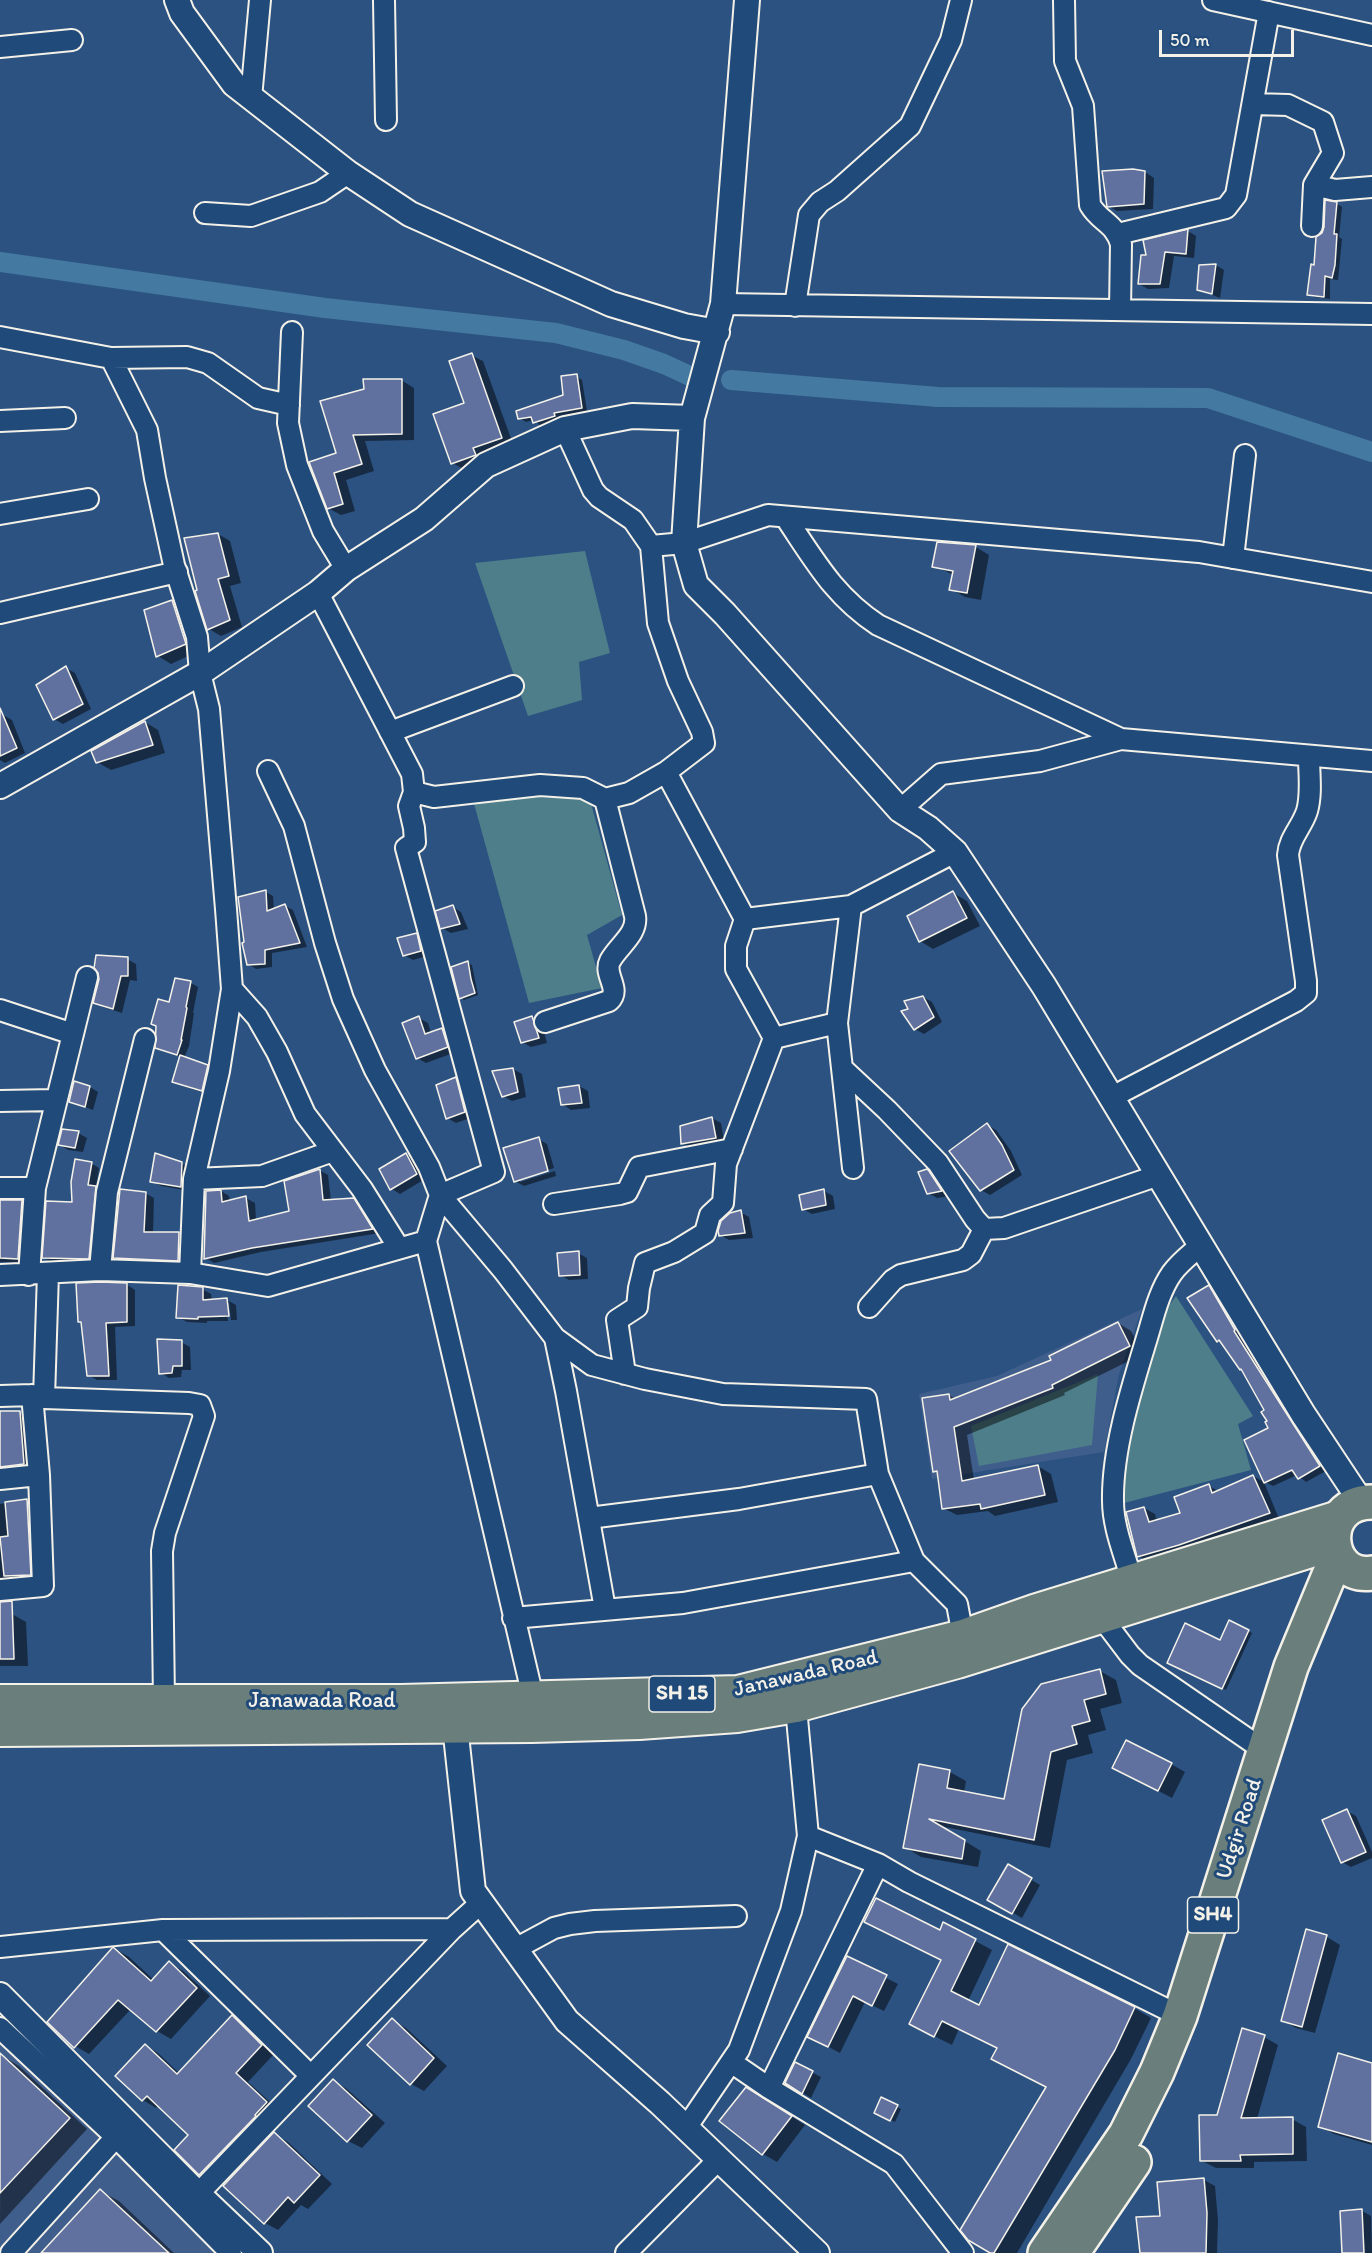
<!DOCTYPE html>
<style>
body{margin:0}
#map{position:relative;width:1372px;height:2253px;overflow:hidden;background:#2c5281;font-family:Itim,sans-serif}
canvas{display:block}
.scale{position:absolute;left:1159px;top:30px;width:135px;height:27px;box-sizing:border-box;border:3px solid #f4f1e8;border-top:0;padding-left:8px;font-size:18px;line-height:21px;white-space:nowrap;color:#f4f1e8;-webkit-text-stroke:4px #1f4a7a;paint-order:stroke}
</style>
<div id="map">
<canvas width="1372" height="2253"></canvas>
<div class="scale">50 m</div>
</div>
<script>
const ctx = document.querySelector('canvas').getContext('2d');
ctx.lineJoin = 'round';
function fillPath(path, color) { ctx.fillStyle = color; ctx.fill(path, 'evenodd'); }
function stroke(path, color, width, dash) { ctx.strokeStyle = color; ctx.lineWidth = width; ctx.lineCap = dash ? 'butt' : 'round'; ctx.setLineDash(dash || []); ctx.stroke(path); }
function write(font, color, halo, rows, align = 'center') {
  ctx.font = font + ' Itim,sans-serif'; ctx.lineWidth = 6; ctx.setLineDash([]); ctx.textBaseline = 'middle'; ctx.strokeStyle = halo; ctx.fillStyle = color; for (const [text, x, y, turn = 0] of rows) {
    ctx.save(); ctx.translate(x, y); ctx.rotate((+turn || 0) * Math.PI / 180); ctx.textAlign = isNaN(turn) ? turn : align; if (halo) ctx.strokeText(text, 0, 0); ctx.fillText(text, 0, 0); ctx.restore();
  }
}
fillPath(new Path2D(`
 M1142 1309 1119 1374 1104 1452 932 1479 919 1394 997 1376Z
 M0 2020 242 2253H0Z`), '#405e8c');
fillPath(new Path2D(`
 M585 551 610 653 579 662 582 700 528 716 475 563Z
 M541 793 590 800 622 915 587 935 602 988 529 1003 473 800Z
 M1176 1296 1253 1416 1238 1424 1251 1470 1124 1503 1122 1500 1128 1445 1143 1374 1170 1304Z
 M1098 1374 1092 1445 979 1466 971 1426Z`), '#4d7e8a');
fillPath(new Path2D(`
 M1145 172 1154 178 1153 209 1117 211 1108 206Z
 M1336 203 1342 207 1339 237 1342 239 1338 280 1330 279V299L1314 297 1308 294 1323 234Z
 M1188 231 1196 236 1194 258 1174 256 1169 288 1148 289 1139 284 1148 257 1145 241Z
 M1216 265 1224 270 1220 298 1198 289Z
 M471 355 483 361 513 444 464 469 452 463 466 404Z
 M576 376 582 380 587 411 559 416 560 419 541 426 534 420 526 422 520 418 565 396Z
 M401 380 414 388V440L365 441 374 471 346 480 355 511 341 515 328 508 311 462 337 454 322 402Z
 M218 534 230 541 241 583 230 586 242 627 221 636 209 629 197 592Z
 M938 543 976 547 989 555 981 600 965 597 951 589 954 575 934 566Z
 M172 601 186 609 199 651 171 664 158 656Z
 M66 668 75 673 91 709 63 724 54 719Z
 M3 715 12 720 25 753 5 763 0 760V716Z
 M145 722 158 730 165 753 111 770 97 762Z
 M266 892 273 896 274 910 285 906 293 910 307 947 272 953V967L256 969 248 964Z
 M953 893 967 901 980 926 933 949 920 941Z
 M453 907 461 912 468 929 451 933 442 928Z
 M416 935 425 940 430 955 413 960 404 955Z
 M127 959 136 964 137 981 130 980 122 1013 103 1007 95 1002Z
 M468 963 472 965 478 995 464 1000 461 998 453 968Z
 M177 980 191 983 198 987 193 1013H194L189 1046 184 1058 216 1071 211 1095 183 1086 174 1081 181 1057 157 1047Z
 M923 997 932 1002 942 1022 924 1034 915 1029 910 1009Z
 M532 1017 541 1022 547 1043 531 1047 522 1042Z
 M419 1018 428 1023 431 1033 442 1029 451 1035 456 1052 426 1063 417 1058Z
 M513 1069 522 1074 526 1097 512 1101 503 1096Z
 M456 1078 464 1083 473 1117 456 1123 447 1118Z
 M579 1086 588 1091 590 1108 571 1110 562 1104Z
 M90 1087 98 1092 93 1110 70 1101Z
 M712 1118 721 1123 724 1142 692 1148 683 1143Z
 M987 1125 996 1130 1011 1151 1022 1175 990 1195 981 1190Z
 M78 1133 87 1138 83 1152 68 1150 60 1145Z
 M538 1139 547 1144 554 1168 520 1179V1182L555 1171 556 1176 524 1186 515 1181Z
 M406 1155 415 1160 425 1179 400 1194 392 1189Z
 M91 1163 99 1168 96 1187 104 1192 97 1262H52L44 1258 74 1203Z
 M181 1163 190 1168 189 1191 161 1186 152 1181Z
 M319 1170 328 1175 331 1201 353 1200 362 1205 380 1233 261 1252 214 1263 206 1258 221 1191 229 1196 230 1202 246 1198 255 1203 256 1220 290 1213Z
 M927 1171 936 1176 950 1196 937 1198 928 1193Z
 M824 1191 833 1196 835 1209 812 1214 803 1209Z
 M145 1193 154 1198 153 1234H179L187 1239 186 1265 123 1263 115 1258Z
 M0 1200 22 1201 31 1207 27 1263 0 1262Z
 M740 1212 749 1217 753 1238 729 1240 720 1235Z
 M578 1253 587 1258 588 1279 569 1280 560 1275Z
 M126 1284 135 1290V1326L115 1327 117 1380H97L88 1375 83 1323Z
 M1209 1287 1216 1291 1242 1334 1240 1335 1326 1471 1306 1482 1297 1475 1273 1486 1265 1482 1271 1429 1266 1411 1244 1371 1224 1344 1218 1341Z
 M202 1289 211 1294 212 1301 227 1300 236 1305 237 1320H231L229 1303H226L228 1321H207V1323L187 1322 178 1317Z
 M1118 1323 1131 1331 1143 1354 1064 1393 1065 1395 967 1435 974 1480 1038 1466 1051 1474 1058 1502 995 1516 988 1511 957 1515 943 1508 939 1473 935 1471 949 1395 956 1399 1053 1361Z
 M181 1342 190 1347 191 1370H182L181 1377 169 1378 161 1373Z
 M0 1413H20L29 1418 33 1469 0 1473Z
 M1253 1476 1264 1482 1279 1519 1149 1563 1139 1556 1144 1508 1155 1514 1157 1521 1182 1514 1209 1486 1218 1491Z
 M26 1500 35 1506 39 1579 0 1580V1504Z
 M0 1614H12L26 1622 28 1666H0Z
 M1230 1622 1252 1633 1226 1690 1172 1664 1221 1642Z
 M1100 1671 1116 1680 1122 1703 1100 1709 1106 1730 1088 1735 1093 1753 1067 1760 1050 1848 940 1826 981 1851 978 1867 921 1857 905 1847 920 1766 950 1772 966 1781 964 1793 1006 1801Z
 M1171 1764 1185 1772 1172 1798 1114 1768Z
 M1347 1811 1356 1816 1372 1852V1858L1351 1867 1342 1862Z
 M1008 1866 1040 1885 1022 1918 989 1899Z
 M944 1924 992 1950 968 2001 979 2007 1134 2008 1151 2018 1131 2059 1017 2253H993L1047 2087 999 2049 959 2029 952 2045 928 2033 942 1960 940 1932Z
 M1307 1931 1327 1937 1340 1945 1315 2033 1296 2028 1282 2020Z
 M115 1949 129 1957 154 1980 169 1963 183 1971 210 1996 171 2039 157 2031 131 2009 89 2054 75 2046Z
 M847 1958 898 1984 884 2011 865 2002 840 2053 821 2043Z
 M232 2017 245 2024 275 2053 248 2082 279 2110 213 2182 200 2174 176 2150 190 2135 158 2105 156 2108 143 2100 117 2076 145 2045 158 2053 180 2074Z
 M392 2020 406 2028 447 2066 424 2091 411 2084Z
 M1264 2037 1278 2045 1257 2119H1292L1306 2127 1307 2161 1254 2162V2168H1216L1202 2161 1218 2116Z
 M1 2055 19 2066 87 2129 0 2224Z
 M796 2064 821 2077 811 2098 787 2083Z
 M1372 2064V2145L1334 2134 1320 2126Z
 M334 2081 347 2089 385 2123 362 2148 348 2141Z
 M760 2097 805 2125 777 2162 763 2154 721 2121Z
 M882 2099 901 2109 895 2122 875 2112Z
 M274 2134 288 2142 332 2184 308 2209 301 2205 278 2230 265 2223Z
 M1204 2180 1215 2186 1218 2220 1217 2253H1142L1162 2217Z
 M100 2191 119 2201 174 2253H43Z
 M1362 2211 1371 2216 1372 2253H1343Z`), '#0007');
stroke(new Path2D(`
 M0 262 325 308 556 333 624 350 664 364 692 377
 M731 380 938 397 1208 398 1372 452`), '#4479a1', 20);
const building = new Path2D(`
 M1133 169 1145 171 1144 204 1107 207 1102 171Z
 M1325 200 1337 202 1334 234H1337L1335 265 1332 278 1325 276 1324 297 1307 295 1311 264 1314 265 1316 237 1322 233 1324 227Z
 M1188 229 1186 254 1165 252 1160 284H1138L1141 255H1146L1143 240Z
 M1216 264 1212 294 1197 290 1199 265Z
 M472 353 502 438 473 448 476 455 451 464 433 414 464 403 449 361Z
 M577 374 582 408 554 413 555 416 533 423 531 417 518 419 516 411 563 395 561 376Z
 M363 379H402V434L353 435 362 464 334 473 343 504 327 509 309 462 336 453 320 401 364 389Z
 M218 533 229 576 218 579 230 620 207 630 195 591 197 590 184 538Z
 M937 542 976 545 967 593 949 590 953 571 932 567Z
 M172 600 186 644 156 657 144 610Z
 M66 666 83 704 53 720 36 685Z
 M0 708 17 748 0 756Z
 M145 721 153 745 96 763 91 751Z
 M266 890 267 911 285 904 300 943 265 950V964L247 965 242 943 244 942 238 897Z
 M953 891 967 918 919 942 907 916Z
 M453 905 460 924 440 929 435 911Z
 M417 933 421 951 403 956 397 938Z
 M96 955 128 957V976H121L113 1009 93 1003 99 979 98 973 94 968Z
 M468 961 471 979 475 993 459 999 451 967Z
 M175 978 191 981 186 1007 187 1008 181 1040H182L177 1055 155 1048 156 1026 151 1024 158 999 169 1002Z
 M923 996 934 1017 914 1030 901 1011 908 1009 904 1001Z
 M419 1016 425 1034 442 1028 448 1047 416 1059 402 1023Z
 M532 1016 539 1038 521 1043 514 1022Z
 M180 1055 208 1065 202 1091 172 1082Z
 M513 1068 518 1092 502 1097 492 1071Z
 M456 1077 465 1112 446 1119 436 1085Z
 M74 1081 90 1086 85 1107 69 1102Z
 M579 1085 582 1103 561 1105 558 1088Z
 M712 1117 716 1138 681 1144 680 1126Z
 M987 1123 1002 1145 1014 1170 980 1191 949 1151Z
 M62 1129 79 1131 75 1148 58 1145Z
 M539 1137 548 1171 514 1182 503 1148Z
 M155 1153 182 1162 181 1187 150 1182Z
 M406 1153 417 1174 390 1190 379 1169Z
 M75 1159 92 1162 88 1185 96 1186 89 1259 42 1258 46 1201 72 1202 71 1182Z
 M320 1169 323 1200 354 1198 373 1229 252 1248 204 1259 206 1191 221 1190 222 1202 246 1196 249 1221 289 1211 284 1181Z
 M927 1169 929 1171 942 1191 927 1194 918 1172Z
 M120 1189 146 1192 144 1232H179L178 1261 113 1258Z
 M824 1189 826 1205 802 1210 799 1195Z
 M0 1200H22L18 1259 0 1258Z
 M741 1210 745 1233 719 1236 718 1231 721 1221 730 1213Z
 M579 1251 580 1275 559 1276 557 1253Z
 M100 1282 127 1283V1322L106 1323 109 1376H87L81 1322H78L76 1283Z
 M178 1285 203 1287V1300L227 1298 229 1316 198 1317V1319L176 1318Z
 M1209 1285 1235 1330 1234 1331 1320 1466 1298 1479 1292 1470 1264 1483 1244 1440 1268 1428 1265 1422 1267 1421 1261 1412 1264 1410 1241 1369 1240 1370 1219 1340 1217 1342 1187 1298Z
 M1118 1322 1130 1346 1052 1385 1053 1388 954 1427 962 1481 1038 1465 1045 1495 981 1509 980 1504 942 1509 937 1471 933 1472 922 1398 949 1394 950 1400 1051 1360 1049 1356Z
 M157 1339 182 1340V1366H173L172 1373 159 1374Z
 M0 1411H20L24 1464 0 1467Z
 M1253 1475 1270 1513 1179 1545 1137 1557 1126 1512 1144 1507 1149 1522 1180 1513 1174 1497 1209 1484 1212 1493Z
 M27 1499 31 1575 4 1576 0 1537 8 1536 5 1502Z
 M12 1601 14 1659H0V1602Z
 M1229 1620 1249 1630 1222 1689 1167 1663 1185 1623 1220 1640Z
 M1100 1669 1106 1694 1084 1700 1090 1721 1072 1726 1077 1744 1051 1752 1034 1840 929 1819 965 1840 962 1859 903 1848 919 1764 950 1770 947 1788 1004 1799 1022 1709 1041 1684Z
 M1126 1740 1172 1763 1158 1791 1112 1768Z
 M1347 1809 1366 1852 1341 1863 1322 1820Z
 M1008 1864 1032 1878 1012 1914 987 1900Z
 M876 1898 940 1930 943 1922 976 1939 951 1991 979 2005 1008 1944 1135 2007 1115 2050 994 2253H990L968 2240 960 2230 1046 2087 991 2059 997 2048 942 2021 934 2037 909 2024 941 1960 864 1922Z
 M1306 1929 1327 1935 1302 2027 1281 2021Z
 M113 1947 151 1981 169 1961 197 1988 156 2032 118 2000 74 2048 47 2022Z
 M847 1956 887 1975 872 2006 853 1996 828 2047 807 2037Z
 M232 2015 262 2045 236 2073 267 2102 255 2115 256 2116 199 2175 174 2150 188 2135 147 2096 142 2101 115 2076 145 2044 177 2074Z
 M392 2018 434 2058 410 2085 367 2045Z
 M1242 2028 1265 2035 1241 2118 1293 2117V2154L1240 2155 1241 2161H1200L1199 2115H1217Z
 M0 2053 70 2118 0 2193Z
 M1338 2053 1372 2063V2142L1318 2127Z
 M795 2062 813 2071 802 2094 785 2083Z
 M333 2079 372 2115 347 2142 308 2106Z
 M746 2087 792 2116 762 2155 719 2121Z
 M881 2097 898 2105 890 2121 874 2113Z
 M274 2132 320 2175 294 2203 288 2197 264 2224 223 2186Z
 M1204 2178 1207 2213 1206 2253H1140L1136 2217 1160 2216 1157 2182Z
 M100 2189 169 2253H41Z
 M1362 2209 1364 2253H1342L1340 2211Z`);
fillPath(building, '#60719f');
stroke(building, '#f4f1e8', 1.5);
const minor = new Path2D(`
 M384 0 386 120
 M1064 0 1065 61 1083 106 1090 205C1100 222 1115 223 1121 244L1120 310
 M1213 0 1372 35
 M0 47 72 40
 M251 98 260 0
 M1254 104 1288 105 1323 122 1333 153 1314 185 1312 226
 M1314 185 1335 190 1372 187
 M205 213 251 216 320 192 348 173
 M1118 234 1226 208 1236 195 1269 12
 M723 304 1372 314
 M795 306 809 215 820 202 837 191 910 126 951 40 961 0
 M292 332 288 423 297 465 323 531 346 569
 M0 337 111 358 187 357 208 363 258 398 289 405
 M111 358 147 430 155 478 174 565 197 637 200 673 209 709 226 909 232 989 219 1071 194 1179 190 1273
 M0 421 65 418
 M0 514 88 499
 M786 518C815 561 834 596 878 625L1121 739
 M651 546 684 543 768 515 1199 552 1372 582
 M1233 558 1245 455
 M318 593 412 774 414 792 409 806 414 828 415 842 406 848 494 1172 440 1195 426 1241
 M0 613 177 572
 M390 732 513 686
 M268 771 294 826 325 943 343 999 375 1070 429 1167 440 1195 503 1270 555 1338 592 1365 645 1379 723 1394 866 1399 878 1474 914 1561 957 1604 963 1636
 M666 772 745 919 736 946V969L774 1038
 M414 792 434 797 540 785 583 788 605 799 629 793 666 772 704 743 702 732 678 681 658 623 651 546 633 520 599 497 593 490 565 429
 M900 810 941 774 1040 761 1121 739 1372 761
 M745 919 851 906
 M232 989 257 1017 277 1052 305 1114 362 1189 399 1248
 M0 1010 73 1034
 M545 1022 609 1001C622 989 603 975 610 961 618 946 638 934 635 916L605 799
 M843 1069 887 1110 938 1163 975 1219 984 1229 1004 1228 1159 1175
 M1112 1097 1296 1001 1306 993V981L1288 855C1289 838 1302 827 1307 811 1312 794 1309 774 1309 757
 M0 1101 55 1100
 M853 1168 837 1023 851 906 955 852
 M194 1179 262 1176 333 1151
 M0 1188H35
 M554 1204 620 1194 627 1192 639 1167 732 1149
 M100 1270 107 1192 145 1039
 M0 1275 100 1270 190 1273 268 1286 426 1241 533 1697V1709
 M29 1275 35 1188 87 977
 M869 1307 893 1280 901 1275 963 1260 971 1254 984 1229
 M555 1338 566 1391 605 1609
 M625 1374 617 1320 637 1307 639 1288 645 1263 674 1252 705 1233 710 1215 723 1203 726 1164 774 1038 837 1023
 M0 1396 32 1395
 M44 1398 189 1403 200 1405 204 1416 165 1533 162 1551 164 1701
 M0 1479 39 1475
 M589 1518 739 1499 878 1474
 M1132 1581C1125 1555 1113 1528 1113 1501 1112 1450 1131 1390 1146 1341 1153 1319 1158 1293 1172 1273 1180 1262 1191 1254 1201 1245
 M0 1590 43 1586 39 1475 32 1395 44 1398 48 1273
 M513 1618 683 1603 914 1561
 M1102 1618 1130 1655 1140 1665 1265 1751
 M808 1836 878 1864 909 1882 1180 2016
 M163 1930 311 2076
 M0 1947 163 1930 452 1929
 M515 1949 554 1928 570 1924 595 1921 736 1916
 M0 2028 116 2137 11 2253
 M731 2062 769 2088 894 2164 963 2253
 M769 2088 878 1864
 M686 2128 739 2050 791 1911 808 1836 795 1697
 M116 2137 231 2253
 M198 2194 452 1929 482 1902
 M626 2253 719 2159`);
const tertiary = new Path2D(`
 M177 0 182 13 234 84 348 173 410 214 611 304 684 326 717 332
 M747 0 723 304 692 418 684 543 696 585 725 614 900 810 928 828 955 852 1044 986 1303 1414 1362 1503
 M0 786 200 673 318 593 346 569 424 519 486 465 565 429 632 416 692 418
 M455 1726 473 1891 567 2021 660 2103 817 2253
 M0 1995 198 2194 260 2253`);
const primary = new Path2D(`
 M0 1701H401L738 1692 963 1636 1034 1611 1339 1517
 M0 1730 532 1726 639 1723 737 1716 796 1706 957 1662 1333 1544`);
const trunk = new Path2D(`
 M1372 1502C1317 1502 1325 1580 1372 1573
 M1045 2253 1126 2134 1157 2072 1180 2016 1291 1667 1337 1556
 M1072 2253 1134 2162`);
stroke(minor, '#f4f1e8', 24);
stroke(tertiary, '#f4f1e8', 28);
stroke(primary, '#f4f1e8', 36);
stroke(trunk, '#f4f1e8', 38);
stroke(minor, '#1f4a7a', 20);
stroke(tertiary, '#1f4a7a', 24);
stroke(primary, '#6a7f7c', 32);
stroke(trunk, '#6a7f7c', 33);
for (const [x, y, w] of [
 [682,1694,66],
 [1213,1915,51]
]) { const box = new Path2D(); box.roundRect(x - w / 2, y - 18, w, 36, 4.5); ctx.fillStyle = '#1f4a7a'; ctx.fill(box); stroke(box, '#f4f1e8', 1.5); }
write('bold 21px', '#f4f1e8', null, [
 ["SH 15",682,1694],
 ["SH4",1213,1915]
]);
write('22px', '#f4f1e8', '#1f4a7a', [
 ["Janawada Road",806,1674,-13],
 ["Janawada Road",322,1701],
 ["Udgir Road",1240,1829,-72]
]);
</script>
